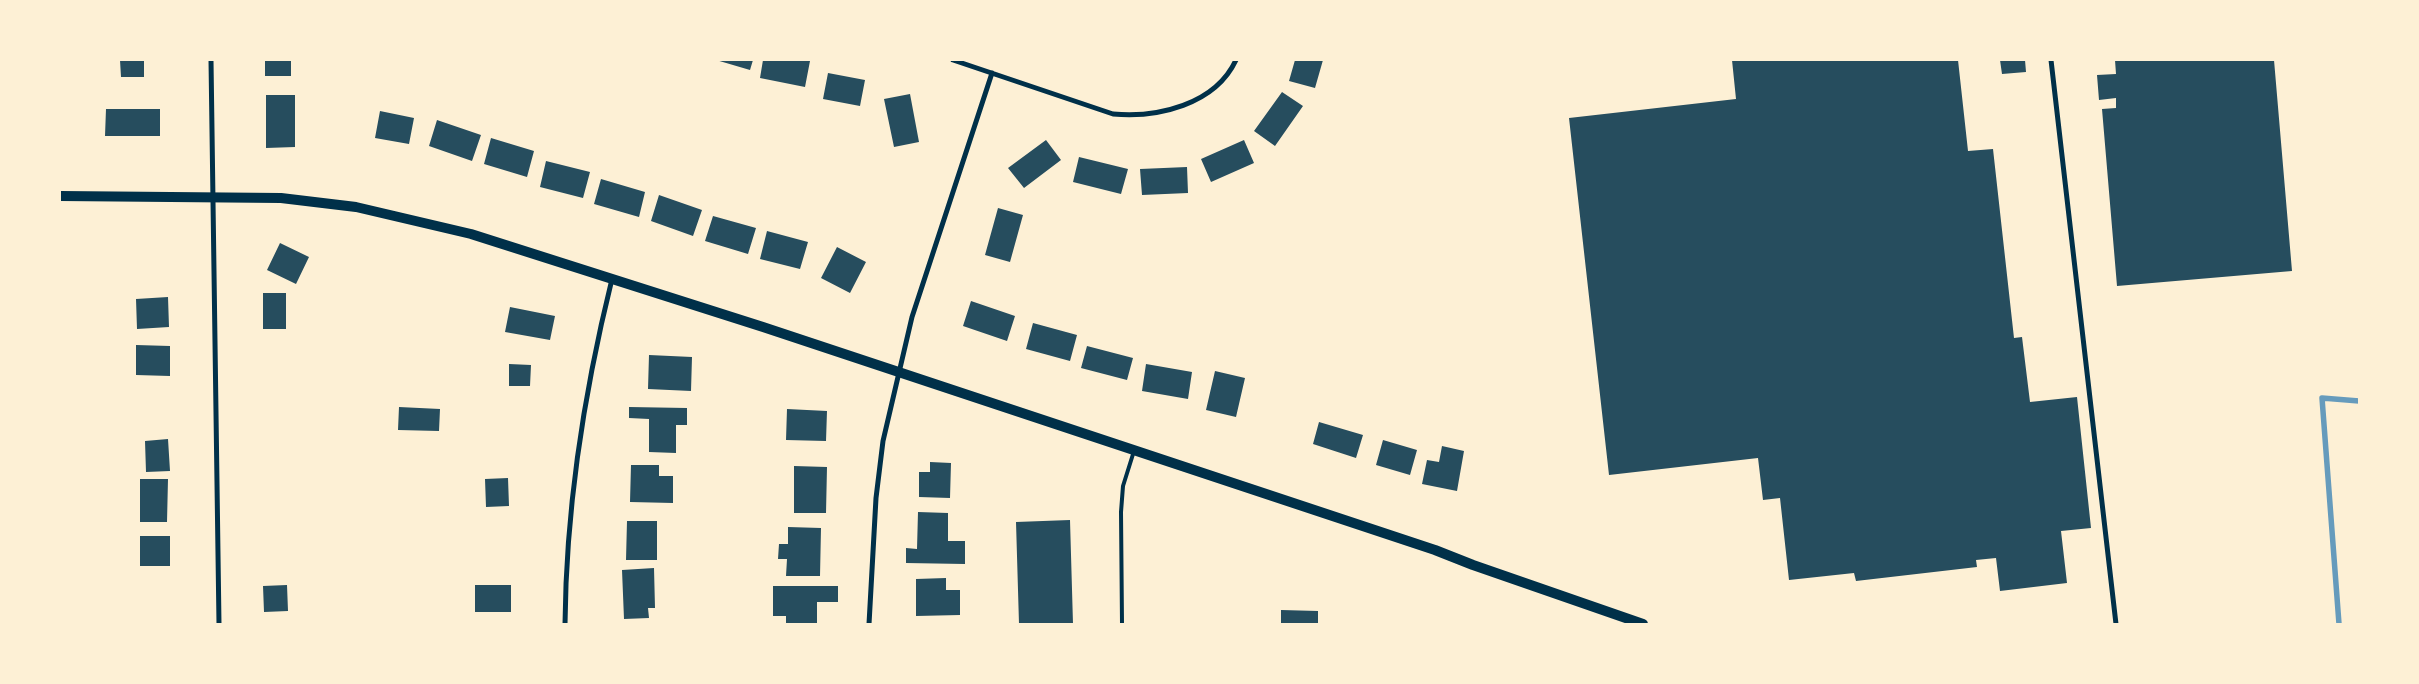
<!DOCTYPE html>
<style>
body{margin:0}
#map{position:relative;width:2419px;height:684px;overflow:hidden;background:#fdf0d5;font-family:"Alegreya Sans",sans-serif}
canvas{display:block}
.frame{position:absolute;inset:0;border:61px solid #fdf0d5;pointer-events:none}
</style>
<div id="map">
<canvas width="2419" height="684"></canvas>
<div class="frame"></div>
</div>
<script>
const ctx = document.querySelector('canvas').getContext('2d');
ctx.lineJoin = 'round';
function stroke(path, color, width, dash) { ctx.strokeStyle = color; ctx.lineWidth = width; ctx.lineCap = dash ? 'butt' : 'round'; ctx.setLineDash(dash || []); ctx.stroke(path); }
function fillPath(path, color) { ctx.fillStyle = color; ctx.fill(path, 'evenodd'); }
stroke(new Path2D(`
 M2339 624 2322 398 2359 401`), '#669bbc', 5.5);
fillPath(new Path2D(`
 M120 60H144V77H121Z
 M265 60H291V76H265Z
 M716 60H753L750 70Z
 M763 60 810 61 805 87 760 78Z
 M1295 60H1323L1315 88 1289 81Z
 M1732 60H1958L1968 151 1993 149 2014 338 2022 337 2030 402 2077 397 2091 528 2061 531 2067 583 2000 591 1996 558 1976 560 1977 567 1856 581 1854 573 1789 580 1780 498 1763 500 1758 458 1609 475 1569 118 1736 99Z
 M2000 60H2025L2026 72 2002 74Z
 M2115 60H2274L2292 271 2117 286 2102 109 2116 108V98L2099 100 2097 75 2116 74Z
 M828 73 865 80 860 106 823 99Z
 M1282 92 1303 106 1275 146 1254 131Z
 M910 94 919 142 894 147 884 99Z
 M266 95H295V147L266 148Z
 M106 109H160V136H105Z
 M380 111 414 118 409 144 375 138Z
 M437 120 481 135 472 161 429 146Z
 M491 138 534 151 527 177 484 164Z
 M1046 140 1061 160 1024 188 1008 168Z
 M1244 140 1254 163 1211 182 1201 159Z
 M1079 157 1128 169 1121 194 1073 182Z
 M546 161 590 172 583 198 540 187Z
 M1187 167 1188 193 1142 195 1140 169Z
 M601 179 645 192 639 217 594 204Z
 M659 195 702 210 693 236 651 221Z
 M998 208 1023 215 1010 262 985 255Z
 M713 216 756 228 748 254 705 241Z
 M767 231 808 242 800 269 760 259Z
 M280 243 309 257 296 284 267 270Z
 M837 247 866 262 850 293 821 278Z
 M263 293H286V329H263Z
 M168 297 169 327 137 329 136 299Z
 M971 301 1015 316 1007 341 963 326Z
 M510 307 555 316 550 340 505 332Z
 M1033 323 1077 335 1070 361 1026 349Z
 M136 345 170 346V376L136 375Z
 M1087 346 1133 358 1127 380 1081 368Z
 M649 355 692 357 691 391 648 389Z
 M509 364 531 365 530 386H509Z
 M1146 364 1192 372 1188 399 1142 391Z
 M1215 371 1245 378 1236 417 1206 410Z
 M399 407 440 409 439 431 398 430Z
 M629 407 687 408V425H676V453L649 452V419L629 418Z
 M787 409 827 411 826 441 786 440Z
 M1319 422 1363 435 1356 458 1313 444Z
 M168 439 170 471 146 472 145 441Z
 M1383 440 1417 450 1410 475 1376 465Z
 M1442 446 1464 451 1457 491 1422 484 1427 460 1439 462Z
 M930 462 951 463 950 498 919 497V472H930Z
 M631 465H659V476H673V503L630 502Z
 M794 466 827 467 826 513H794Z
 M508 478 509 506 486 507 485 479Z
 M140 479H168L167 522H140Z
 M918 512 948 513V541H965V564L906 563V548L917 549Z
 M1070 520 1073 624H1019L1016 522Z
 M627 521H657V560H626Z
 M788 527 821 528 820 576H786L787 559H778L779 544H788Z
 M140 536H170V566H140Z
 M654 568 655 608H648L649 618 624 619 622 570Z
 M946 578V590H960V615L916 616V579Z
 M287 585 288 611 264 612 263 586Z
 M475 585H511V612H475Z
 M773 586H838V602H817V624H786V616H773Z
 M1281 610 1318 611V624H1281Z`), '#264d5e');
stroke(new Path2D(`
 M1122 624 1121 512 1123 486 1134 451`), '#003049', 4);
stroke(new Path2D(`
 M211 60 219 624
 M953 60 1113 114C1157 118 1215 105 1236 60
 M2051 60 2116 624
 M565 624C566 508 584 392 612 279
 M869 624 876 498 883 441 912 317 992 73`), '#003049', 5);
stroke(new Path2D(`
 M60 196 281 198 356 207 471 234 763 327 1435 550 1473 565 1643 624`), '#003049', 10);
</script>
